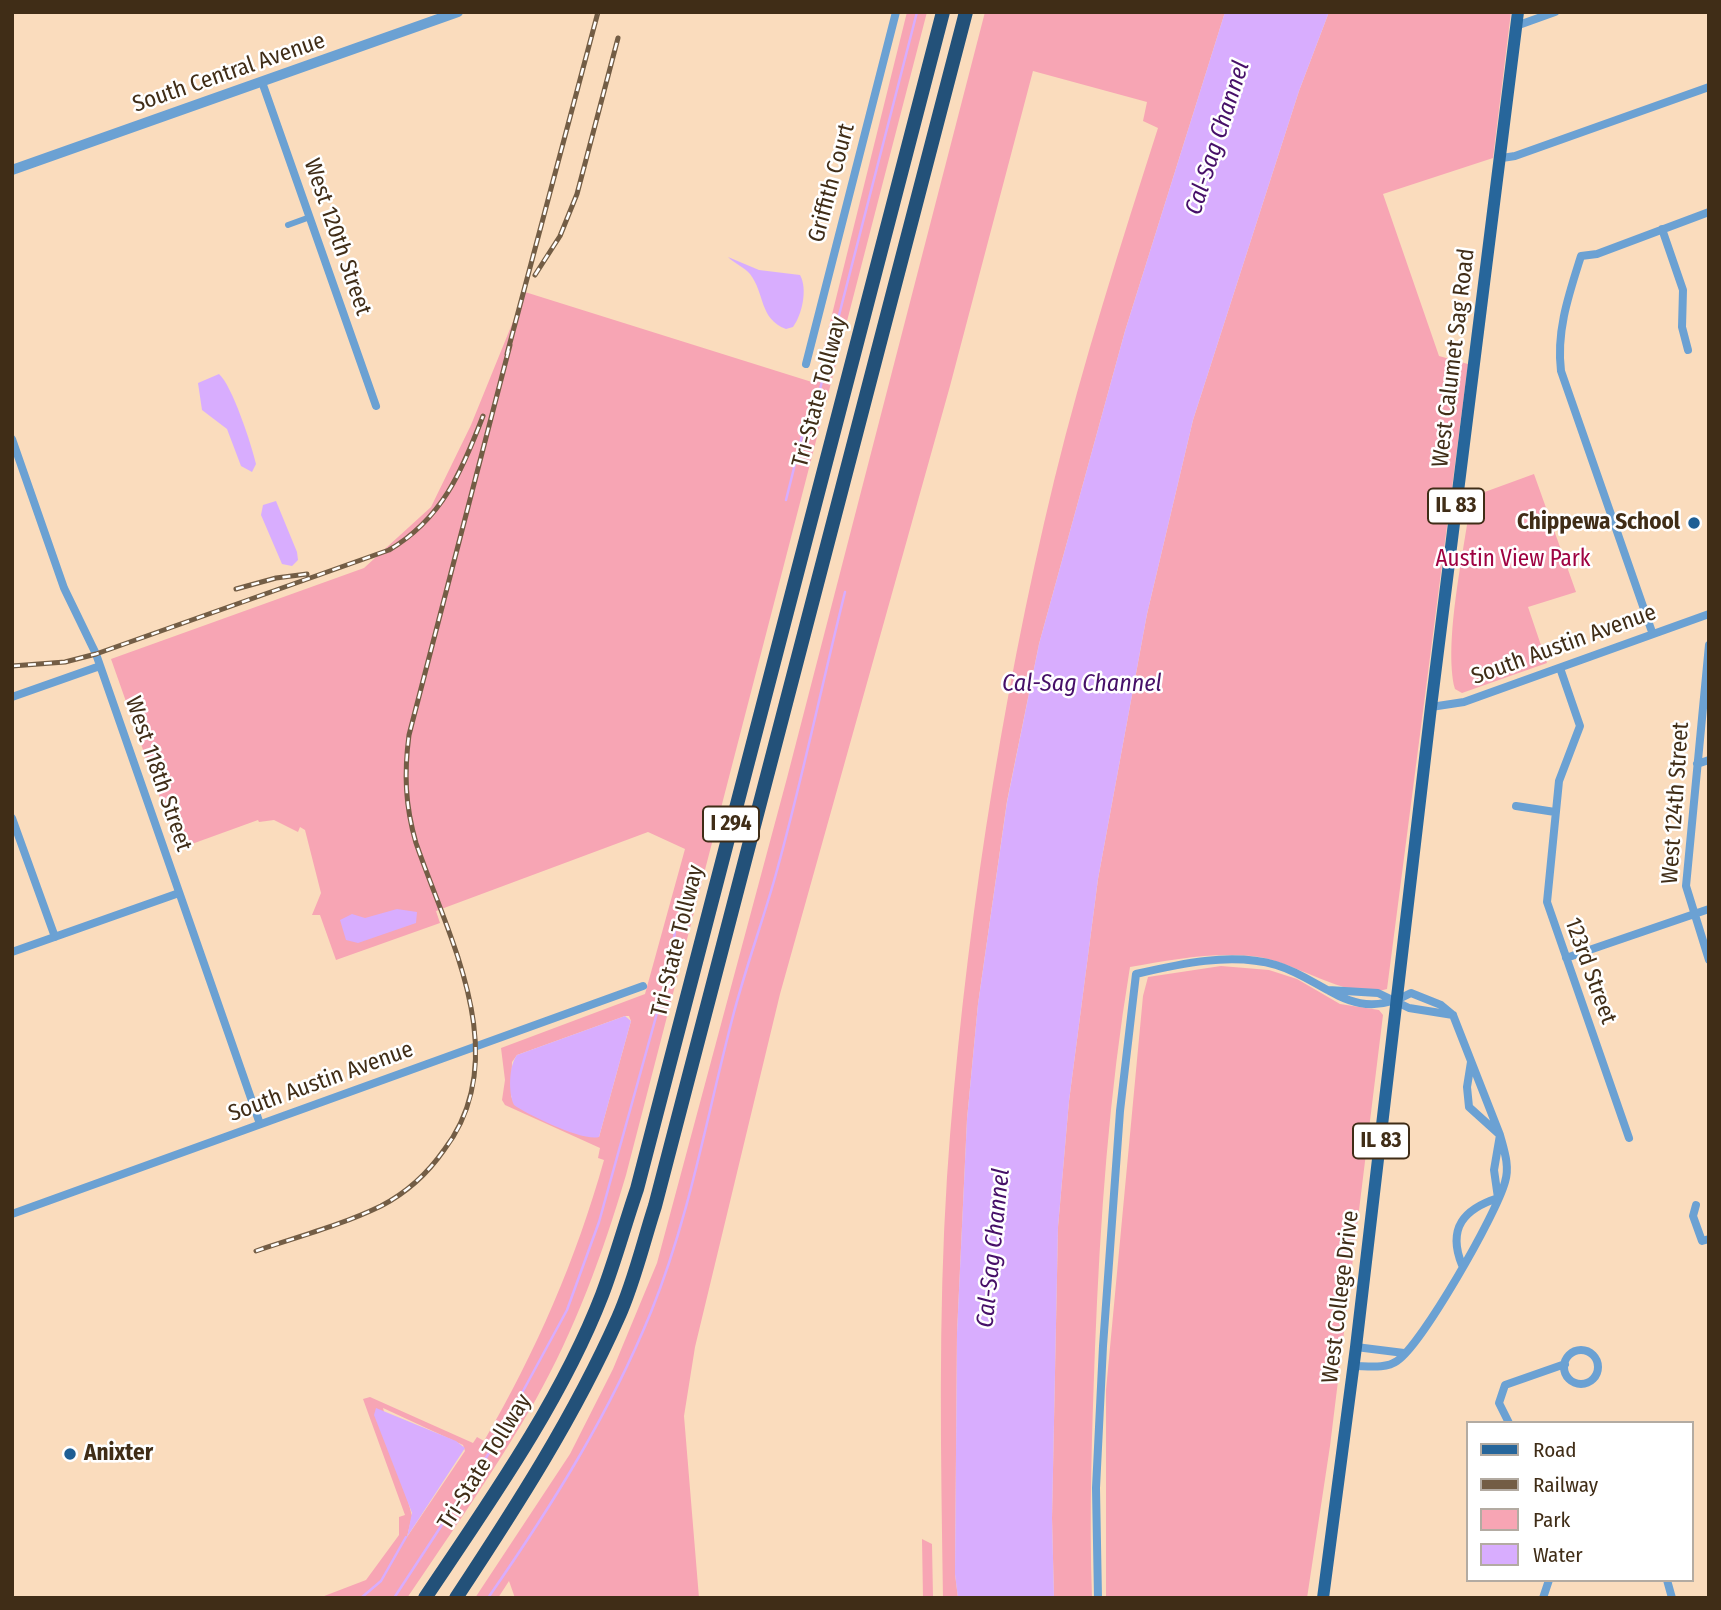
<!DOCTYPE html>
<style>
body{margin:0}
#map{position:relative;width:1721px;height:1610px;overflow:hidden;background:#fadcbd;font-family:"Fira Sans Condensed",sans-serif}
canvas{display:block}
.frame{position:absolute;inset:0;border:14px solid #402d17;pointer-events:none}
.legend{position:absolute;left:1466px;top:1421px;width:228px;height:161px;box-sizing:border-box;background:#fff;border:2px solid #b3aba2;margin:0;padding:9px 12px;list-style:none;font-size:21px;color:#402d17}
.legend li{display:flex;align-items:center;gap:14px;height:35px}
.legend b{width:35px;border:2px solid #b3aba2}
</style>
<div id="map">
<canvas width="1721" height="1610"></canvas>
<div class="frame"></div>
<ul class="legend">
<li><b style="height:9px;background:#27669b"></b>Road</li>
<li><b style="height:9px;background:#735d45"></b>Railway</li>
<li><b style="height:19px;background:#f7a5b4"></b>Park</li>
<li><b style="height:19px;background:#d8adfe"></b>Water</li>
</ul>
</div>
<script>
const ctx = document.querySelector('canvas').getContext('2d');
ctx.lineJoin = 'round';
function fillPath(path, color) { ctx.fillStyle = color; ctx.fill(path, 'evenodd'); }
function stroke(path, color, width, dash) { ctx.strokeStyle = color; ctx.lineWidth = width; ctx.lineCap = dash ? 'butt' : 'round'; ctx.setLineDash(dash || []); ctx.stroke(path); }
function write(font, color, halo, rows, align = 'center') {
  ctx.font = font + ' "Fira Sans Condensed",sans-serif'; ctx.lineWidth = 5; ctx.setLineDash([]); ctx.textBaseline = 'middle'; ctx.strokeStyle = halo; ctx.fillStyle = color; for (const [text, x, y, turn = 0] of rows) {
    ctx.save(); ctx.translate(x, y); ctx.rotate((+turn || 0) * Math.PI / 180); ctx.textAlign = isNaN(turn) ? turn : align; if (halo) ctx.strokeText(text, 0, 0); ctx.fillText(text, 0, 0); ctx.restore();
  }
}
fillPath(new Path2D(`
 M907 12H927L626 1175C603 1253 575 1330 535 1401 496 1469 451 1533 407 1598H319L366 1580 399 1535V1517L405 1515 363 1399 370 1397 473 1443 477 1437 484 1441C536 1351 576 1260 604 1160L598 1158 600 1148 505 1105 502 1100 505 1080 501 1048 645 994 685 849 648 832 436 911 440 923 336 960 320 915H312L321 893 305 830 300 827 298 832 274 820 259 822 258 820 178 849 111 659 364 568 431 507 471 425 525 292 815 383ZM625 1016H629L631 1021 599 1137 511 1097 512 1062 517 1055ZM383 1408 463 1445 465 1451 407 1537 412 1516Z
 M985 12H1225L1125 331 1039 644 1007 801 978 1004 967 1119 957 1333 955 1574 958 1598H943C941 1458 938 1317 947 1177 963 948 1000 704 1054 481 1083 362 1121 244 1158 128L1143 121 1147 102 1033 71 950 386 780 994 695 1347 684 1416 699 1598H515L509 1581 498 1598H475L570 1454 613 1369 657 1263 787 778Z
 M1329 12H1511L1493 158 1383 194 1439 356 1468 364 1387 989C1349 1001 1297 963 1259 957 1217 951 1171 960 1130 967 1109 1093 1100 1220 1095 1348 1092 1431 1089 1514 1092 1598H1054L1052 1518 1058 1227 1069 1101 1098 879 1147 614 1193 420 1299 91Z
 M1534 474 1576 592 1528 607 1547 663 1462 693 1455 689C1443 642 1465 548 1471 497Z
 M1221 966 1269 970 1297 979 1340 1004 1379 1010 1383 1015 1330 1446 1307 1598H1106V1390L1143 996 1148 977Z
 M922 1539 932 1544 933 1598H923Z`), '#f7a5b4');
fillPath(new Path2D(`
 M1225 12H1329L1299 91 1193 420 1147 614 1098 879 1069 1101 1058 1227 1052 1518 1054 1598H958L955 1574 957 1333 967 1119 978 1004 1007 802 1039 644 1125 331Z
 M728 257 759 270 800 275C808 289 802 315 793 327L786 329C759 319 765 293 750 274 744 267 734 263 728 257Z
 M219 374C232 385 252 446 256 464L252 472 241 466 227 429 202 410 198 383Z
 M276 501 297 552 298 560 292 566 282 564 261 515 263 505Z
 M397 909 417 912 416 923 358 943 346 940 340 920 352 914 365 918Z
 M625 1016 631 1021 599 1137C584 1142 528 1115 514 1105 508 1093 509 1065 517 1055Z
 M376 1408 456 1441 465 1448 407 1537 412 1513 374 1415Z`), '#d8adfe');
stroke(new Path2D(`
 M786 500 802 436 819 393 917 12
 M361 1598 381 1581 406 1537
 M394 1598 491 1450 567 1310 599 1222 672 959 676 920
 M488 1598C551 1507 609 1415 651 1312 690 1216 707 1115 733 1016 745 970 761 926 774 881 801 786 821 688 845 592`), '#d8adfe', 2.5);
stroke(new Path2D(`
 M288 225 310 217`), '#6ba1d3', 6);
stroke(new Path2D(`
 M1516 26 1555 12
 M262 82 376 406
 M1502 158 1515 156 1709 87
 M1662 229 1683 290 1682 327 1688 350
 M806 364 896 12
 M12 439 64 588 96 654 260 1124
 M1652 632 1561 371C1556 331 1569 294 1581 256L1597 254 1709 212
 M1709 645 1686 886 1709 960
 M1560 668 1580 726 1559 781 1547 902 1629 1138
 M12 697 100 666
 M1431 707 1464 702 1709 614
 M1697 764 1709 760
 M1516 806 1555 812
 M12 818 55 937
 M12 952 179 893
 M1566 958 1709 909
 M1328 990 1378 993 1409 1008 1453 1015
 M1696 1205 1693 1216 1702 1241 1709 1239
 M12 1214 643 986
 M1462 1265C1447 1228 1464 1209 1498 1198L1494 1170 1500 1135 1469 1107 1467 1087 1471 1062
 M1356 1347 1404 1353
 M1564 1367a17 17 0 1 1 34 0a17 17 0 1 1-34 0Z
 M1509 1423 1499 1403 1505 1385 1565 1364
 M1667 1580 1672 1598
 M1098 1598 1096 1488 1103 1346 1120 1111 1136 974C1179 964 1231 952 1276 965 1326 980 1353 1025 1411 993L1441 1005 1453 1015 1500 1135C1504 1150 1510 1166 1505 1182 1496 1215 1422 1344 1397 1361 1386 1369 1367 1366 1354 1366
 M1543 1598 1549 1580`), '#6ba1d3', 8);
stroke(new Path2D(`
 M12 170 458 12`), '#6ba1d3', 10);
stroke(new Path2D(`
 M1323 1598 1356 1347 1431 707 1518 12`), '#27669b', 12);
stroke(new Path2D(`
 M425 1598C488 1504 561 1401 602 1295 615 1261 625 1224 637 1189L943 12
 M456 1598C516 1507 574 1417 618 1318 634 1283 643 1243 655 1206L966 12`), '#235179', 14);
const rail = new Path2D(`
 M535 275 560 236 577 194 618 38
 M507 354 598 12
 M236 589 276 578 307 574
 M12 666 65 662 96 654 389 550C442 519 462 471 483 416
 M256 1251C297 1237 342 1225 381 1206 406 1193 428 1173 444 1150 515 1057 449 939 416 843 405 805 404 773 409 735L510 345`);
stroke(rail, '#735d45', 5);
stroke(rail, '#fff', 2.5, [8]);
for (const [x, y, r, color] of [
 [1694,523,7,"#1e5e94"],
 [70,1454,7,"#1e5e94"]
]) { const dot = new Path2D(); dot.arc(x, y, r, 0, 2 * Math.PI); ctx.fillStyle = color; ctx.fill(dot); stroke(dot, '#fff', 2.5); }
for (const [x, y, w] of [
 [1456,506,56],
 [731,824,56],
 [1381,1141,56]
]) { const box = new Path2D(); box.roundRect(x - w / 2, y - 17.5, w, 35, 5); ctx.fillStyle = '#fff'; ctx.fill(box); stroke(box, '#402d17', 2); }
write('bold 21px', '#402d17', null, [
 ["IL 83",1456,506],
 ["I 294",731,824],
 ["IL 83",1381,1141]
]);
write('23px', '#402d17', '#fff', [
 ["South Central Avenue",229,73,-19],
 ["Griffith Court",832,183,-75],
 ["West 120th Street",337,237,71],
 ["West Calumet Sag Road",1454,358,-83],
 ["Tri-State Tollway",820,392,-75],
 ["South Austin Avenue",1564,645,-20],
 ["West 118th Street",158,774,71],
 ["West 124th Street",1676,803,-86],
 ["Tri-State Tollway",678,941,-76],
 ["123rd Street",1590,971,70],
 ["South Austin Avenue",321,1082,-20],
 ["West College Drive",1341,1297,-83],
 ["Tri-State Tollway",485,1462,-58]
]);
write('bold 23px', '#402d17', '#fff', [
 ["Chippewa School",1680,523],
 ["Anixter",84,1454,"left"]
], 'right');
write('23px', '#9f0342', '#fff', [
 ["Austin View Park",1513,560]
]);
write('italic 24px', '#460f68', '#fff', [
 ["Cal-Sag Channel",1218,138,-72],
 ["Cal-Sag Channel",1082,684],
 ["Cal-Sag Channel",994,1248,-84]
]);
</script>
